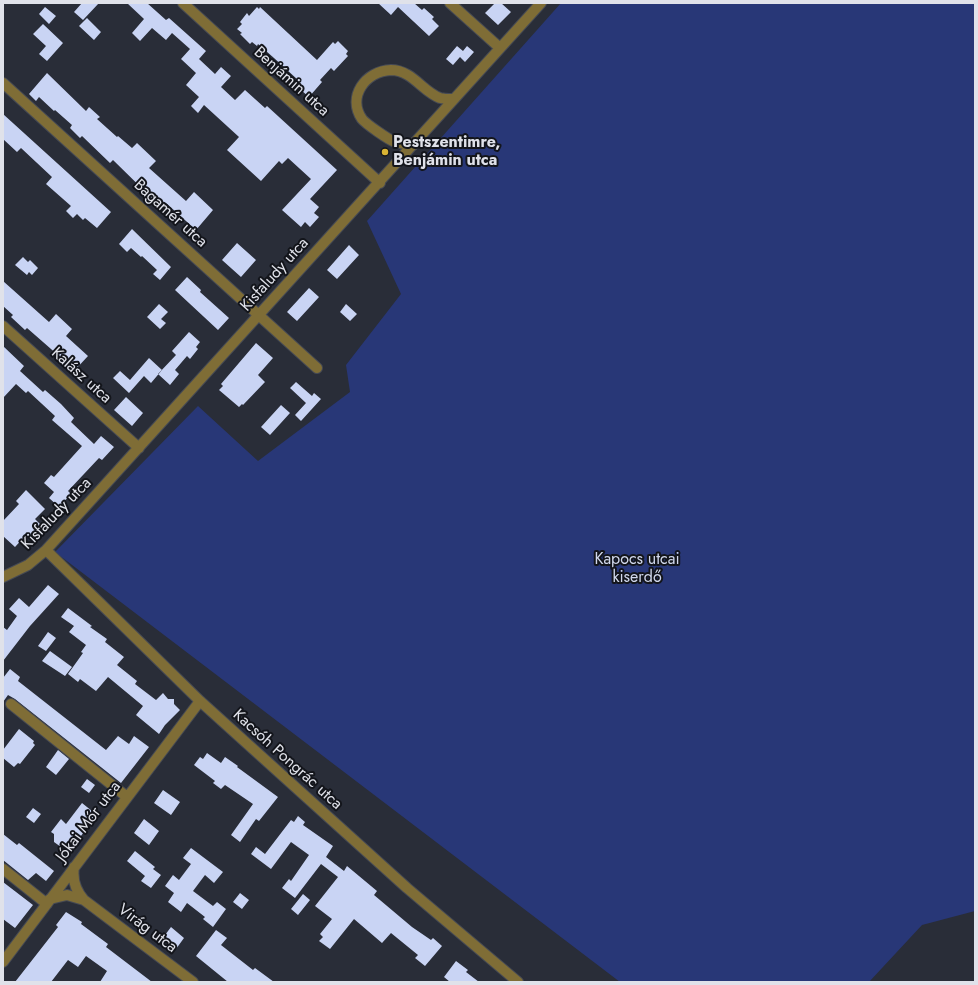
<!DOCTYPE html>
<meta charset="utf-8">
<style>
body{margin:0}
#map{position:relative;width:978px;height:985px;overflow:hidden;background:#292d38;font-family:Jost,sans-serif}
canvas{display:block}
.frame{position:absolute;inset:0;border:4px solid #e0e2ea;pointer-events:none}
</style>
<div id="map">
<canvas width="978" height="985"></canvas>
<div class="frame"></div>
</div>
<script>
const ctx = document.querySelector('canvas').getContext('2d');
ctx.lineJoin = 'round';
function fillPath(path, color) { ctx.fillStyle = color; ctx.fill(path, 'evenodd'); }
function stroke(path, color, width, dash) { ctx.strokeStyle = color; ctx.lineWidth = width; ctx.lineCap = dash ? 'butt' : 'round'; ctx.setLineDash(dash || []); ctx.stroke(path); }
function write(font, color, halo, rows, align = 'center') {
  ctx.font = font + ' Jost,sans-serif'; ctx.lineWidth = 4; ctx.setLineDash([]); ctx.textBaseline = 'middle'; ctx.strokeStyle = halo; ctx.fillStyle = color; for (const [text, x, y, turn = 0] of rows) {
    ctx.save(); ctx.translate(x, y); ctx.rotate((+turn || 0) * Math.PI / 180); ctx.textAlign = isNaN(turn) ? turn : align; if (halo) ctx.strokeText(text, 0, 0); ctx.fillText(text, 0, 0); ctx.restore();
  }
}
fillPath(new Path2D(`
 M561 3H975V911L922 925 869 982H620L55 552 198 406 258 461 350 392 346 365 401 294 367 221Z`), '#283777');
fillPath(new Path2D(`
 M82 3H99L83 20 74 12Z
 M127 3H147L166 20 169 18 206 51 199 59 215 74 221 67 231 76 221 87 235 100 245 90 265 108 267 106 337 170 310 199 319 207 314 213 319 217 310 227 305 222 301 227 282 210 311 179 288 158 282 164 279 161 261 181 227 150 239 137 204 105 198 113 191 106 199 97 186 85 196 73 181 59 190 49 172 33 166 40 152 28 140 41 132 33 144 19Z
 M378 3H414L422 10 424 8 434 17 432 19 439 26 429 36 398 7 391 15Z
 M495 3H501L511 12 498 25 485 13Z
 M45 7 56 16 49 24 39 14Z
 M257 7 259 9 260 7 317 60 333 42 335 44 338 41 348 51 346 54 348 56 334 71 331 68 320 80 322 82 309 97 294 84 298 80 274 58 258 44 257 46 252 42 250 44 240 34 242 33 237 29 242 24 240 22 247 13 249 16Z
 M87 18 101 32 94 40 79 26Z
 M43 24 63 43 47 61 39 54 46 46 33 34Z
 M457 46 463 51 467 46 474 52 465 62 460 57 453 65 446 59Z
 M47 73 86 111 89 107 100 117 97 119 117 137 118 136 132 148 137 143 156 161 149 168 186 201 194 192 213 210 196 230 166 203 162 208 113 160 110 163 82 136 80 138 70 128 72 125 55 110 54 111 39 97 36 101 29 94Z
 M3 114 111 212 97 228 85 218 83 220 77 214 73 218 66 211 71 206 46 184 52 177 21 148 17 152 3 139Z
 M132 229 171 267 160 280 153 274 157 270 142 256 141 257 131 248 127 252 119 244Z
 M237 243 256 260 241 277 222 260Z
 M349 245 359 255 337 279 327 270Z
 M23 257 28 262 30 260 38 268 32 275 29 272 27 275 15 265Z
 M187 277 201 290 200 292 229 318 218 330 175 290Z
 M3 281 49 322 56 314 72 329 66 336 88 356 75 370 27 328 25 330 11 317 13 315 3 306Z
 M309 288 319 297 297 321 287 312Z
 M159 304 168 312 161 319 166 323 160 329 147 317Z
 M346 304 357 314 350 321 340 312Z
 M189 332 200 342 196 347 198 349 190 359 187 356 175 370 179 374 170 385 158 374 176 355 172 351Z
 M256 343 273 358 258 375 265 382 243 405 242 404 239 407 219 390 223 386 221 384Z
 M3 346 24 366 20 371 43 392 45 390 61 404 74 418 71 422 94 444 101 436 114 447 102 460 99 458 68 491 71 494 59 507 49 498 54 492 44 483 51 475 54 477 82 446 52 420 55 416 28 391 26 393 16 384 3 398Z
 M149 358 162 370 151 383 144 376 129 393 113 378 120 371 130 380Z
 M296 382 312 396 314 393 321 399 301 421 295 415 306 403 290 388Z
 M126 397 143 413 132 426 114 410Z
 M281 405 290 413 270 435 261 427Z
 M26 490 45 509 35 519 42 526 31 537 27 534 15 547 3 536V521L19 504 16 501Z
 M48 585 59 594 30 626 3 661V627L7 630 17 616 9 609 19 598 29 607Z
 M68 608 92 626 90 627 107 639 105 642 124 657 117 665 137 681 135 684 156 700 163 693 168 699H174V704L180 710 165 725 159 734 136 715 143 706 108 677 96 691 80 679 78 682 68 674 83 653 81 652 86 645 69 632 74 626 61 617Z
 M48 632 56 638 46 651 38 646Z
 M50 651 72 667 65 676 42 661Z
 M10 669 20 677 18 681 106 750 118 736 129 744 134 736 149 747 121 783 15 699 8 695 3 702V678Z
 M19 729 34 741 33 743 35 745 20 764 18 763 14 767 3 758V750Z
 M58 750 69 759 56 775 46 767Z
 M207 753 221 763 225 757 238 766 237 767 278 797 259 821 256 819 240 842 231 835 253 804 225 785 221 789 213 783 215 781 194 765 200 757 203 759Z
 M87 779 95 785 89 793 81 787Z
 M163 790 180 802 171 815 154 803Z
 M82 803 97 815 74 845 70 842 66 846 61 847 54 842V834L51 832 61 819 66 824Z
 M33 808 41 814 34 823 26 817Z
 M298 816 305 822 303 825 333 846 326 857 344 871 347 866 377 891 374 895 412 927 431 940 433 938 442 946 425 966 415 958 418 955 391 933 382 943 354 919 330 949 319 941 323 937 320 934 332 919 315 906 338 877 321 864 295 898 282 888 289 879 291 881 309 855 291 842 271 869 251 854 256 847 265 854 291 820 294 822Z
 M144 819 159 831 149 845 134 833Z
 M3 834 17 845 19 843 54 871 46 881 36 873 28 880 3 860Z
 M191 848 223 872 214 883 205 875 193 891 213 906 217 902 226 909 213 927 203 919 205 917 187 903 181 912 168 902 174 893 165 886 173 875 179 880 191 864 183 858Z
 M135 851 155 867 153 869 161 875 151 888 141 881 145 876 127 861Z
 M3 882 33 905 15 928 3 919Z
 M240 893 249 900 242 909 233 902Z
 M303 894 310 900 298 915 291 909Z
 M66 912 82 922 81 924 108 944 106 947 152 982H100L107 971 86 956 78 967 68 960 51 982H15L58 927 56 925Z
 M171 927 184 938 176 949 162 939Z
 M216 930 227 938 221 945 253 970 255 968 274 982H228L196 956Z
 M456 961 468 970 466 972 479 982H450L444 977Z`), '#c9d4f4');
const minor = new Path2D(`
 M183 3 380 183
 M450 3 500 48
 M3 83 317 368
 M413 145C407 144 400 143 395 142 389 140 366 124 362 119 347 97 365 71 391 70 412 70 423 92 440 98 444 99 449 99 453 99
 M3 326 139 448
 M46 550 200 701 407 888 518 982
 M3 577 28 565 46 550 541 3
 M11 704 127 797
 M74 867C72 880 75 890 84 900
 M3 869 47 904
 M50 899 67 895 84 900 193 982
 M3 962 200 701`);
stroke(minor, '#464a54', 12);
stroke(minor, '#7f6d36', 10);
for (const [x, y, r, color] of [
 [385,152,4,"#d9b334"]
]) { const dot = new Path2D(); dot.arc(x, y, r, 0, 2 * Math.PI); ctx.fillStyle = color; ctx.fill(dot); stroke(dot, '#13151b', 1.5); }
write('16px', '#e0e2ea', '#13151b', [
 ["Benjámin utca",291,82,42],
 ["Bagamér utca",170,214,42],
 ["Kisfaludy utca",275,275,-48],
 ["Kalász utca",81,376,42],
 ["Kisfaludy utca",57,514,-46],
 ["Kacsóh Pongrác utca",287,760,42],
 ["Jókai Mór utca",89,822,-53],
 ["Virág utca",147,929,37]
]);
write('bold 16px', '#e0e2ea', '#13151b', [
 ["Pestszentimre,",393,143],
 ["Benjámin utca",393,161]
], 'left');
write('16px', '#d2d9ed', '#13151b', [
 ["Kapocs utcai",637,560],
 ["kiserdő",637,578]
]);
</script>
